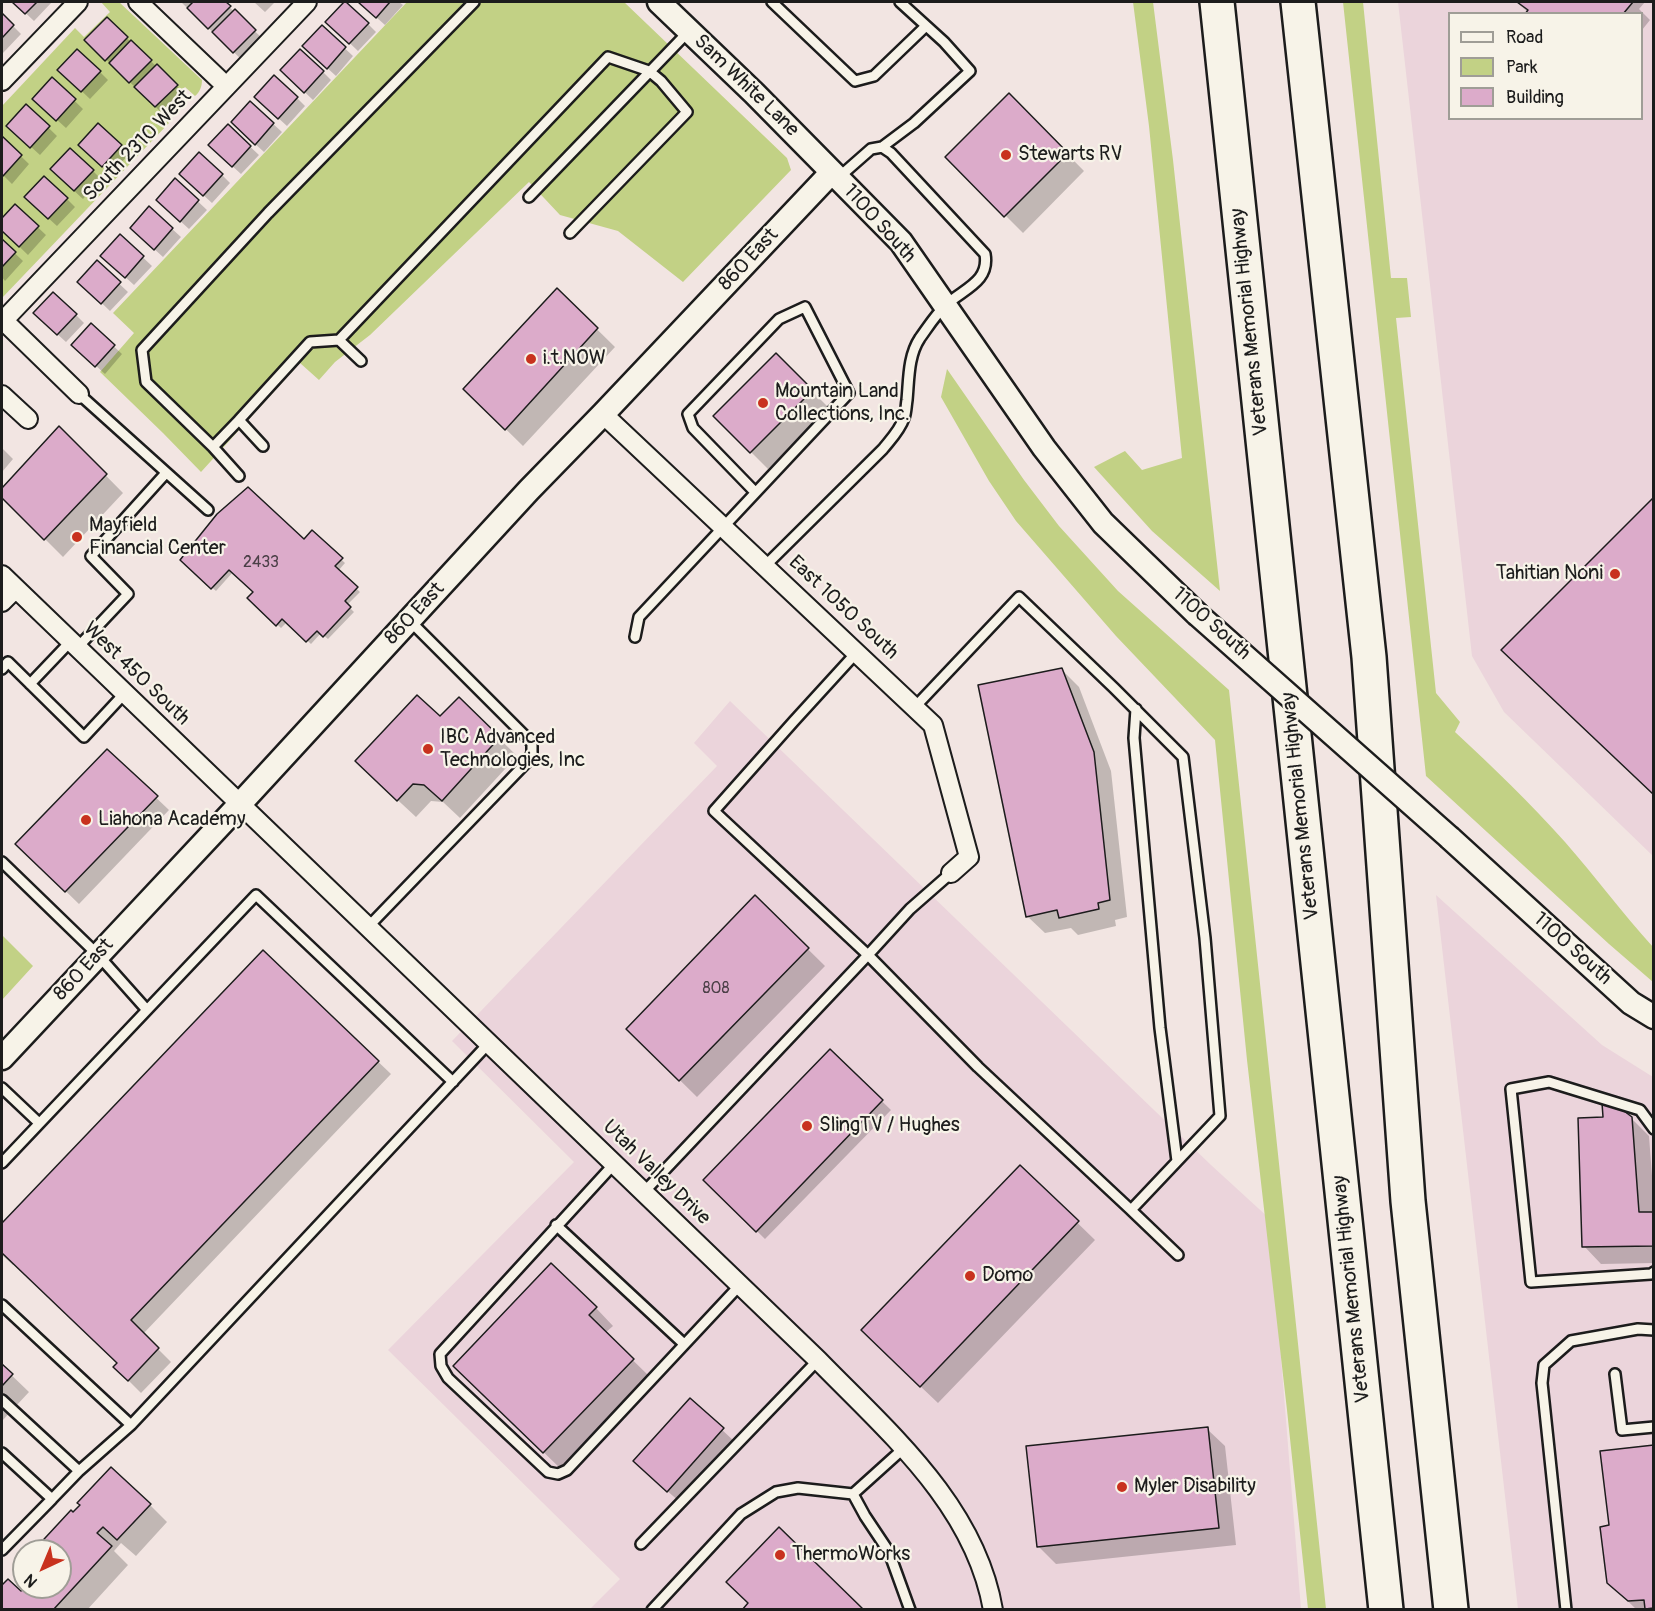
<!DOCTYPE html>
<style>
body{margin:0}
#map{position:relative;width:1655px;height:1611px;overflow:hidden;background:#f2e5e2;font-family:Pangolin,sans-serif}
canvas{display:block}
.frame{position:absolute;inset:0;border:3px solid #1c1c1c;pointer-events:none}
.legend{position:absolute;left:1448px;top:12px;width:195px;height:108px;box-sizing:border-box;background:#f7f3e8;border:2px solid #9f9d96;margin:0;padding:8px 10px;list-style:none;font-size:18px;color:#1c1c1c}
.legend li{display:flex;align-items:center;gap:12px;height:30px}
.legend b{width:30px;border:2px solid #9f9d96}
.north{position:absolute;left:12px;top:1539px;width:60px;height:60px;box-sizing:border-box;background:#f7f3e8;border:2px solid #9f9d96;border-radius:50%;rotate:224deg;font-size:16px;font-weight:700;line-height:24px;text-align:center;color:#1c1c1c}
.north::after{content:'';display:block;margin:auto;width:21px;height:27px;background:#c8321e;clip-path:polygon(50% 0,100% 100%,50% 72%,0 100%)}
</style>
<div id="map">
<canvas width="1655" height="1611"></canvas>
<div class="frame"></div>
<ul class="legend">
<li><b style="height:8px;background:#f7f3e8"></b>Road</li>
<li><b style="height:16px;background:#c2d185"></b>Park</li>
<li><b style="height:16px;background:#dcabca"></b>Building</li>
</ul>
<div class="north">N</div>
</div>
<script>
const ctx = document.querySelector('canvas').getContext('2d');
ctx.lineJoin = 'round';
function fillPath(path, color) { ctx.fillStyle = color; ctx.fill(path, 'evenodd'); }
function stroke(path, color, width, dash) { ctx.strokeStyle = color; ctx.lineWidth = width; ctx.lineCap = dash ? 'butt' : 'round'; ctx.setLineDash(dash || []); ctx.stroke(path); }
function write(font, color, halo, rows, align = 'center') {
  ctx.font = font + ' Pangolin,sans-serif'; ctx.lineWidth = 4.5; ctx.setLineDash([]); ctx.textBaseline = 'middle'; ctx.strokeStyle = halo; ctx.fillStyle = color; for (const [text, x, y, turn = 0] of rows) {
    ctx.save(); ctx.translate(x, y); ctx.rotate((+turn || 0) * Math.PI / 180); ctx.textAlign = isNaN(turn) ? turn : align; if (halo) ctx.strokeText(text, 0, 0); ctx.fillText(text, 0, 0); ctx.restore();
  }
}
fillPath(new Path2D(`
 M1398 2H1653V856L1504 712 1472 656ZM1450 14H1642V118H1450Z
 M730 701 1211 1165 1270 1219 1301 1609H590L620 1579 388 1350 574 1162 452 1041 717 766 694 743Z
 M1436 895 1602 1045 1653 1077V1609H1518Z`), '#ebd4db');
fillPath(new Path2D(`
 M101 2H119L202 80C202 86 200 92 195 96L185 87 160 113 169 123 2 298V106L75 28 84 37 110 12Z
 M407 2H624L787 158 791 170 683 282 618 231 560 215 529 182 370 335 335 362 319 380 300 363 201 472 163 433 100 372 134 333 113 313Z
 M1133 2H1153L1173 160 1220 591 1152 531 1094 467 1125 451 1142 470 1182 458 1149 126Z
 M1343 2H1363L1391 278H1407L1411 317 1396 318 1436 693 1460 722 1455 732C1493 767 1530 803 1565 842 1595 876 1622 913 1653 947V982L1609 944 1426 776Z
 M947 369 1024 480 1059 526 1118 591 1229 690 1326 1609H1308L1287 1410 1247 1060 1215 740 1116 636 1016 521 989 481 941 397Z
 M2 935 33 966 2 1000Z`), '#c2d185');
fillPath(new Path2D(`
 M14 2H52L34 21Z
 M181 2H224L263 39 242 60Z
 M254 2H275L265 12Z
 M359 2H399L403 5 385 25Z
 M1516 2H1645L1639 9 1650 20 1642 30V14H1527L1528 12Z
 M2 15 21 34 3 53 2 52Z
 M107 19 185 94 164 115 86 40Z
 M368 24 376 32 358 51 336 30Z
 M322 27 353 56 336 76 313 55Z
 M100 72 108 80 90 99 68 78Z
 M323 72 331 80 313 100 291 79Z
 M52 79 83 109 66 128 43 107Z
 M1009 95 1084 171 1023 233 947 157Z
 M297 98 305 106 287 126 264 105Z
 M250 103 282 132 264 152 241 131Z
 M26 106 57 136 40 155 17 134Z
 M228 126 259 155 241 174 218 153Z
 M2 138 29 164 12 184 2 174Z
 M121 146 129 154 111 174 88 153Z
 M93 171 101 179 83 199 60 178Z
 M222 175 230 183 212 203 189 182Z
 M175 180 207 210 189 229 166 208Z
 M67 199 75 207 57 226 34 205Z
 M15 206 46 235 28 255 2 230V221Z
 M149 208 181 237 163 257 140 236Z
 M120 236 152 266 134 285 111 264Z
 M2 241 23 261 5 281 2 277Z
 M97 263 128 292 110 311 88 290Z
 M557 290 615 347 523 446 465 389Z
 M76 315 84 323 66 342 43 321Z
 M91 325 122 354 105 374 82 353Z
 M776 355 829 408 768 469 715 416Z
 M59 428 123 493 63 557 2 496V490Z
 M2 448 13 459 2 472Z
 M312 532 345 563 338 571 360 592 347 605 354 612 328 639 321 633 311 644 287 622 281 628 249 598 255 592 233 572 216 591 182 560 305 541Z
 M1061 669 1079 687 1111 771 1127 917 1115 920 1116 926 1078 935 1071 928 1045 933 1027 916Z
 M459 699 517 756 460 818 443 802 431 801 416 817 374 778 440 718Z
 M107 751 169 810 79 904 17 844Z
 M755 897 825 966 697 1097 628 1029Z
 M263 952 391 1074 143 1334 171 1362 141 1393 115 1367 118 1364 14 1264 13 1265 2 1255V1225Z
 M830 1051 891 1110 765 1239 705 1180Z
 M1631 1118 1649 1136 1654 1202V1263L1601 1264 1584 1246Z
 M1020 1167 1095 1240 938 1403 880 1348Z
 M596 1308 613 1326 605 1333 650 1377 562 1470 472 1383Z
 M2 1366 29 1392 2 1421Z
 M690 1400 735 1442 681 1503 648 1474Z
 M1207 1429 1225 1446 1236 1545 1056 1564 1038 1546Z
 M1654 1446V1610H1637L1608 1582 1611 1527Z
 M150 1505 167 1522 136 1556 121 1543 114 1551 128 1565 87 1610H2V1588L8 1581 21 1593 27 1587H60V1551H35Z
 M24 1563V1574L19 1569Z`), '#0003');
const building = new Path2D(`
 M12 2H37L25 14Z
 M193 2H226L231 6 208 29 187 8Z
 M344 2H346L369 23 349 44 325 22Z
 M358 2H390L376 18Z
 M1517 2H1633L1623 14H1525L1528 10Z
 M235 9 256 30 233 53 212 32Z
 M2 13 14 25 2 38Z
 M107 17 128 37 105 61 84 40Z
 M322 25 346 47 327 69 302 46Z
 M131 40 152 60 129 83 109 63Z
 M77 49 101 71 81 92 57 70Z
 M300 49 324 71 304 93 280 70Z
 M157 64 178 85 155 107 134 87Z
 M274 75 298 97 278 119 254 97Z
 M52 77 76 99 56 121 32 99Z
 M1009 93 1068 153 1004 217 945 157Z
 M250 101 274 123 255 145 231 122Z
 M26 104 50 126 30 148 6 126Z
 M98 123 122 145 102 167 78 145Z
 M228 124 251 146 232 167 208 145Z
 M2 136 22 155 3 176 2 175Z
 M70 148 94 170 74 191 50 169Z
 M199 152 223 174 203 196 179 174Z
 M44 176 68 198 48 219 24 197Z
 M175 178 199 200 180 222 156 200Z
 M15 204 39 226 19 247 2 231V218Z
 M149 206 173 228 154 250 130 228Z
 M120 234 144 256 125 278 100 256Z
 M2 239 16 252 2 267Z
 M97 260 121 282 101 304 77 282Z
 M557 288 598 328 505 430 463 389Z
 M53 292 77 314 57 335 33 313Z
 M91 323 115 345 95 367 71 345Z
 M776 353 813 390 750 453 713 416Z
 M59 426 107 474 44 540 2 498V488Z
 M248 487 304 539 312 530 343 558 335 566 358 587 345 601 351 607 323 637 317 631 306 642 282 619 276 626 247 598 253 592 229 570 211 589 180 560 217 514Z
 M1654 497V795L1501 650Z
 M1062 668 1094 752 1110 900 1098 903 1099 909 1059 918 1057 910 1026 917 978 685Z
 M417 695 440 716 459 697 500 737 442 801 424 785 413 784 397 801 355 761Z
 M107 749 158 796 65 892 15 844Z
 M755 895 809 948 679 1081 626 1029Z
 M263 950 379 1061 131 1320 159 1348 128 1381 113 1367 117 1363 2 1253V1223Z
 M830 1049 883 1100 756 1232 703 1180Z
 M1612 1102 1632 1117 1639 1212H1654V1246L1582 1247 1578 1118 1603 1117 1602 1103Z
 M1020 1165 1079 1221 920 1387 861 1330Z
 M551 1263 597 1307 589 1315 634 1359 543 1453 453 1366Z
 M2 1364 13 1374 2 1386Z
 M690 1398 724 1428 667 1492 633 1461Z
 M1208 1427 1219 1528 1037 1547 1026 1446Z
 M1654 1445V1608L1645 1609 1644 1600 1628 1601 1607 1583 1600 1527 1609 1525 1600 1451Z
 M111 1467 151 1504 117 1540 103 1527 97 1533 112 1546 53 1610H2V1585L8 1579 21 1591 25 1587H60V1551H33L71 1510 73 1512 80 1505 77 1503Z
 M779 1527 864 1610H742L748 1603 726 1582Z`);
fillPath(building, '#dcabca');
stroke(building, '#1c1c1c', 1.5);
const service = new Path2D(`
 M772 2 855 81 874 76 926 26
 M882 147 914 123 970 71 944 42 900 2
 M529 197 689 31
 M361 361 339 340 608 57 649 71 661 81 687 112 570 233
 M79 394 208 510
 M263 446 239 420 310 342 339 340
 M213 447 239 420
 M239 476 213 447 146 382 142 350 268 213 474 2
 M765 566 883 449C891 439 900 430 904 418 906 413 906 406 907 400 909 379 908 356 920 338 928 327 936 314 946 305 963 289 990 282 985 254L891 153 882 147 871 149 838 178
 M635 637 639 617 849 393 805 307 779 319 688 414 693 428 755 492
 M77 648 128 594 91 556 166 473
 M857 652 794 721 714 811 868 955 910 909 951 873
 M2 669 8 662 84 737 124 694
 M30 684 70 642
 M914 708 1019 597 1114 688 1183 757 1205 938 1220 1116 1131 1210 1178 1255
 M1136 709 1134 738 1160 1028 1177 1161
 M2 862 98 955 147 1010
 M368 927 528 761 532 753V743L409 620
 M2 1088 39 1123
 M1654 1129 1640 1110 1549 1082 1511 1089 1531 1282 1651 1274 1654 1272
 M2 1163 256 895 453 1082
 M614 1164 440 1354 441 1366 448 1378 548 1472 558 1474 567 1470 740 1285
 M644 1192 868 955 978 1067 1131 1210
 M556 1225 684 1344
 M2 1305 131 1425 489 1043
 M1615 1374 1622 1430 1654 1427
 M2 1400 79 1471 52 1499 2 1453
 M79 1471 131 1425
 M853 1494 865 1516 889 1552 910 1610
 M641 1544 818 1360
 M2 1550 52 1499
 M652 1610 741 1514 776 1492 798 1488 853 1494 904 1448
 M1566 1610 1542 1383 1544 1365 1571 1341 1638 1329 1654 1330`);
const minor = new Path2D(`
 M138 2 226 86
 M2 81 78 2
 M3 320 79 394
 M2 322 307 2
 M2 395 28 419
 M603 414 933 725 969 857 951 873
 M2 575 818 1360C888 1432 975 1505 993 1610
 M2 602 15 589`);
const tertiary = new Path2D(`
 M659 2 754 93 901 242 1044 448 1103 523 1197 614
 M1450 838 1631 1003 1654 1017
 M2 1058 240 804 529 490 603 414 832 172`);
const motorway = new Path2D(`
 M1217 2 1386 1610
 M1298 2 1369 657 1408 1201 1451 1610`);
stroke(service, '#1c1c1c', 14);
stroke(minor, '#1c1c1c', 22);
stroke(tertiary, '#1c1c1c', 27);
stroke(motorway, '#1c1c1c', 38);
stroke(service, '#f7f3e8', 9);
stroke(minor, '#f7f3e8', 18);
stroke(tertiary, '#f7f3e8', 22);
stroke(motorway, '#f7f3e8', 33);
const tertiaryBridge = new Path2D(`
 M1197 614 1450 838`);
stroke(tertiaryBridge, '#1c1c1c', 27, []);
stroke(tertiaryBridge, '#f7f3e8', 22);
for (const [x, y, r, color] of [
 [1006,155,6,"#c8321e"],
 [531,359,6,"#c8321e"],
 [763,403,6,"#c8321e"],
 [77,537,6,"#c8321e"],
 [1615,574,6,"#c8321e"],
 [428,749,6,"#c8321e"],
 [86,820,6,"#c8321e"],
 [807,1126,6,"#c8321e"],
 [970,1276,6,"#c8321e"],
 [1122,1487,6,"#c8321e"],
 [780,1555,6,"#c8321e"]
]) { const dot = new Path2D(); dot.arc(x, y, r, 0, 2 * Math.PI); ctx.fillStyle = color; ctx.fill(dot); stroke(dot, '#f7f3e8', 2); }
write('16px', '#4c4048', null, [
 ["2433",261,563],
 ["808",716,989]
]);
write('20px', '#1c1c1c', '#f7f3e8', [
 ["Sam White Lane",746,86,44],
 ["South 2310 West",138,146,-46],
 ["1100 South",879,224,48],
 ["860 East",749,260,-47],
 ["Veterans Memorial Highway",1250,322,-96],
 ["East 1050 South",843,608,43],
 ["860 East",415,614,-47],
 ["1100 South",1211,624,42],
 ["West 450 South",136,674,44],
 ["Veterans Memorial Highway",1301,806,-96],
 ["1100 South",1572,949,42],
 ["860 East",84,970,-47],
 ["Utah Valley Drive",656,1173,44],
 ["Veterans Memorial Highway",1352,1289,-96]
]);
write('20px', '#1c1c1c', '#f7f3e8', [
 ["Stewarts RV",1018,155],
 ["i.t.NOW",543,359],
 ["Mountain Land",775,392],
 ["Collections, Inc.",775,415],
 ["Mayfield",89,526],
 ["Financial Center",89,549],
 ["Tahitian Noni",1603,574,"right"],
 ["IBC Advanced",440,738],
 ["Technologies, Inc",440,761],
 ["Liahona Academy",98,820],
 ["SlingTV / Hughes",819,1126],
 ["Domo",982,1276],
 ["Myler Disability",1134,1487],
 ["ThermoWorks",792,1555]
], 'left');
</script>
